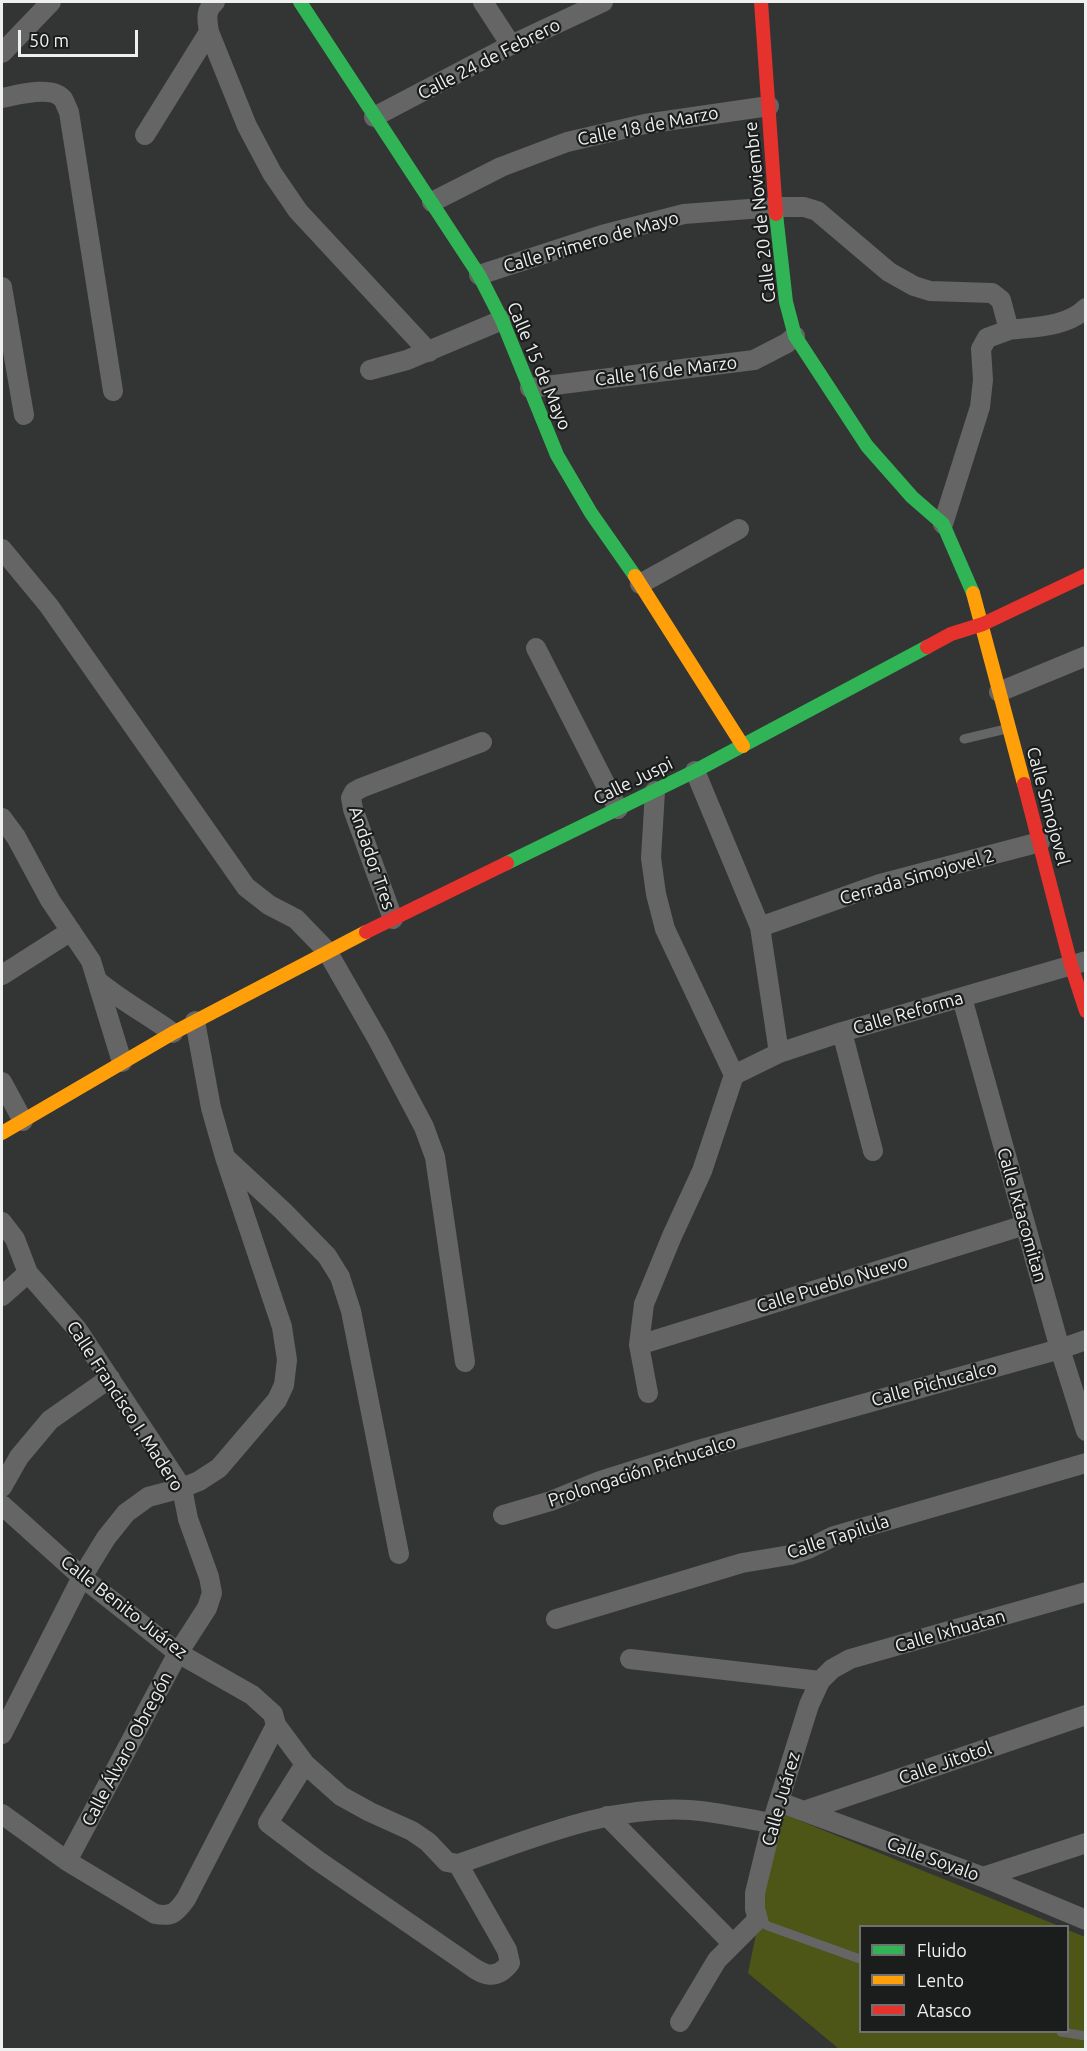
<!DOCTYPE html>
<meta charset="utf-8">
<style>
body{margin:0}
#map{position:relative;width:1087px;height:2051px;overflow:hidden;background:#333534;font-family:Ubuntu,sans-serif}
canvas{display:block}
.frame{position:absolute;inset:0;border:3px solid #eef0f0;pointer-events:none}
.legend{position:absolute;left:859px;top:1925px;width:210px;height:108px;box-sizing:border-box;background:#1b1d1d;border:2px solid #6f7171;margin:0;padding:8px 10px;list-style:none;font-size:18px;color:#eef0f0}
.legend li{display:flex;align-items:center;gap:12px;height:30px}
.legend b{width:30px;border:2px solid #6f7171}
.scale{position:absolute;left:18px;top:30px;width:120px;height:27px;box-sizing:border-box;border:3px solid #eef0f0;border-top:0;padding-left:8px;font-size:18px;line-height:21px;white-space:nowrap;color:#eef0f0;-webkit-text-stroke:4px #1b1d1d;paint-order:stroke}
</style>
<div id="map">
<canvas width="1087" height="2051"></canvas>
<div class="frame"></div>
<ul class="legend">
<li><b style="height:8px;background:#30b455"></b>Fluido</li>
<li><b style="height:8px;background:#ff9f0a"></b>Lento</li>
<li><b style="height:8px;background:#e5322d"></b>Atasco</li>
</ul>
<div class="scale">50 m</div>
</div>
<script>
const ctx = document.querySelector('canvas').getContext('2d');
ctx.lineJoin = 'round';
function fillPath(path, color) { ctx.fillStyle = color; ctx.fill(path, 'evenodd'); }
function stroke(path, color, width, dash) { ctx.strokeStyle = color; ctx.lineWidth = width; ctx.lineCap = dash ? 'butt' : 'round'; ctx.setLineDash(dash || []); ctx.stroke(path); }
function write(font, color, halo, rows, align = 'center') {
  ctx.font = font + ' Ubuntu,sans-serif'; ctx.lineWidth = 4.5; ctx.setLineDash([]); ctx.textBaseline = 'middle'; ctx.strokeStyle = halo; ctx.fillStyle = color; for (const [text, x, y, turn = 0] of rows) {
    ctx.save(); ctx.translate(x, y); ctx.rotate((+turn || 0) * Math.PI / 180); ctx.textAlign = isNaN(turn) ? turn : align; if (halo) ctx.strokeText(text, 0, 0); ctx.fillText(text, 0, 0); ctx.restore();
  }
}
fillPath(new Path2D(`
 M781 1813 1059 1926H860V2032H1068V1930L1085 1937V2049H839L748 1973Z`), '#4d5617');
stroke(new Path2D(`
 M964 739 1006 729
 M758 1919 768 1926 860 1959
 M1061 2032 1086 2036`), '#646564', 9);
stroke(new Path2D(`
 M215 2C205 10 207 20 209 32L247 126 272 173 298 211 429 352
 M483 2 511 45
 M2 53 51 2
 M2 98C17 95 52 85 63 99 65 102 67 108 69 112L113 391
 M374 117 511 45 603 2
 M145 135 209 32
 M432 202 501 167 567 142 645 124 769 106
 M479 275 602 235 684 214 775 207H804L817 211 889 272 914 286 930 291 992 293 1001 300 1009 330C1033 327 1068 327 1086 308
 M2 287 24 415
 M370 370 407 360 502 320
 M530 388 754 360 787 343 795 336
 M943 524 980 407 983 380 981 349 987 338 1009 330
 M2 549 49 606 246 887 269 905 296 919 327 951 378 1040 424 1127 435 1157 465 1362
 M640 584 739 529
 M536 648 618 809
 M999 692 1086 656
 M695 771 760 927 779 1053
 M2 818 16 837 50 900 91 961 122 1062
 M393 919 353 809 351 798 354 792 361 788 482 742
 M760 927 880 884 1040 842
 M2 975 71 931
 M99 982C122 1001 148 1015 173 1033
 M962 998 1060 1349 1086 1431
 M842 1032 873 1151
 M734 1075 779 1053 842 1032 1086 961
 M2 1082 23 1121
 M227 1159 283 1211 327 1256 340 1277 351 1311 399 1554
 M2 1222 15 1239 28 1273 77 1329 182 1488 188 1519 209 1577 212 1593 207 1608 178 1653 67 1861
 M2 1296 28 1273
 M639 1345 1025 1225
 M648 1393 639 1345 644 1304 672 1236 702 1171 734 1075 665 929 656 894 651 858 655 791
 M2 1487 19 1457 50 1420 110 1378
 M2 1505 82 1577 178 1653 252 1695 273 1714 276 1725 305 1764 341 1796 370 1812 412 1831 428 1842 447 1862 458 1864C534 1838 609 1805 690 1810 718 1812 746 1819 772 1823
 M503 1515 551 1501 600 1481 695 1451 1060 1349 1086 1340
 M556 1619 742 1563 790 1555 808 1549 834 1536 1086 1463
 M630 1659 820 1681
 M2 1734 82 1577 106 1538 126 1513 148 1497 182 1488 199 1481 219 1468 277 1400 284 1385 287 1360 282 1327 225 1157 211 1108 195 1021
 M305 1764 268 1823 317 1860 458 1957C477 1970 492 1986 510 1963L507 1950 458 1864
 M779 1802 983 1877 1086 1920
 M804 1811 1086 1715
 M2 1814 67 1861 155 1914C172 1917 176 1913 186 1899L276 1725
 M607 1816 732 1943
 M983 1877 1086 1843
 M680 2022 717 1960 758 1919 755 1909V1893L772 1823 809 1705 820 1681 832 1669 850 1659 1086 1592`), '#646564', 20);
stroke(new Path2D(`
 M300 2 479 275 502 320 557 455 591 513 635 576
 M776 214 786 302 795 336 867 446 912 497 943 524 973 593
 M507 863 695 771 927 647`), '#30b455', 14);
stroke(new Path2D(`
 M635 576 743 746
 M973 593 1024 784
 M2 1133 173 1033 366 932`), '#ff9f0a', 14);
stroke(new Path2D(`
 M761 2 776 214
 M927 647 951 634 983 624 1086 575
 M1024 784 1071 965 1086 1011
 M366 932 507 863`), '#e5322d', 14);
write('18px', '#eef0f0', '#1b1d1d', [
 ["Calle 24 de Febrero",489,59,-27],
 ["Calle 18 de Marzo",648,126,-11],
 ["Calle 20 de Noviembre",760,212,-96],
 ["Calle Primero de Mayo",591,242,-16],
 ["Calle 15 de Mayo",539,366,67],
 ["Calle 16 de Marzo",666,371,-7],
 ["Calle Juspi",633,781,-26],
 ["Calle Simojovel",1048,806,75],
 ["Andador Tres",372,858,71],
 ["Cerrada Simojovel 2",917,877,-16],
 ["Calle Reforma",908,1013,-16],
 ["Calle Ixtacomitan",1022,1215,74],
 ["Calle Pueblo Nuevo",832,1284,-17],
 ["Calle Pichucalco",934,1384,-15],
 ["Calle Francisco I. Madero",125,1406,57],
 ["Prolongación Pichucalco",642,1471,-18],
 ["Calle Tapilula",838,1537,-18],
 ["Calle Benito Juárez",124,1607,38],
 ["Calle Ixhuatan",950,1631,-16],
 ["Calle Álvaro Obregón",127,1749,-62],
 ["Calle Jitotol",945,1763,-19],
 ["Calle Juárez",781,1799,-74],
 ["Calle Soyalo",933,1859,20]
]);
</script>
